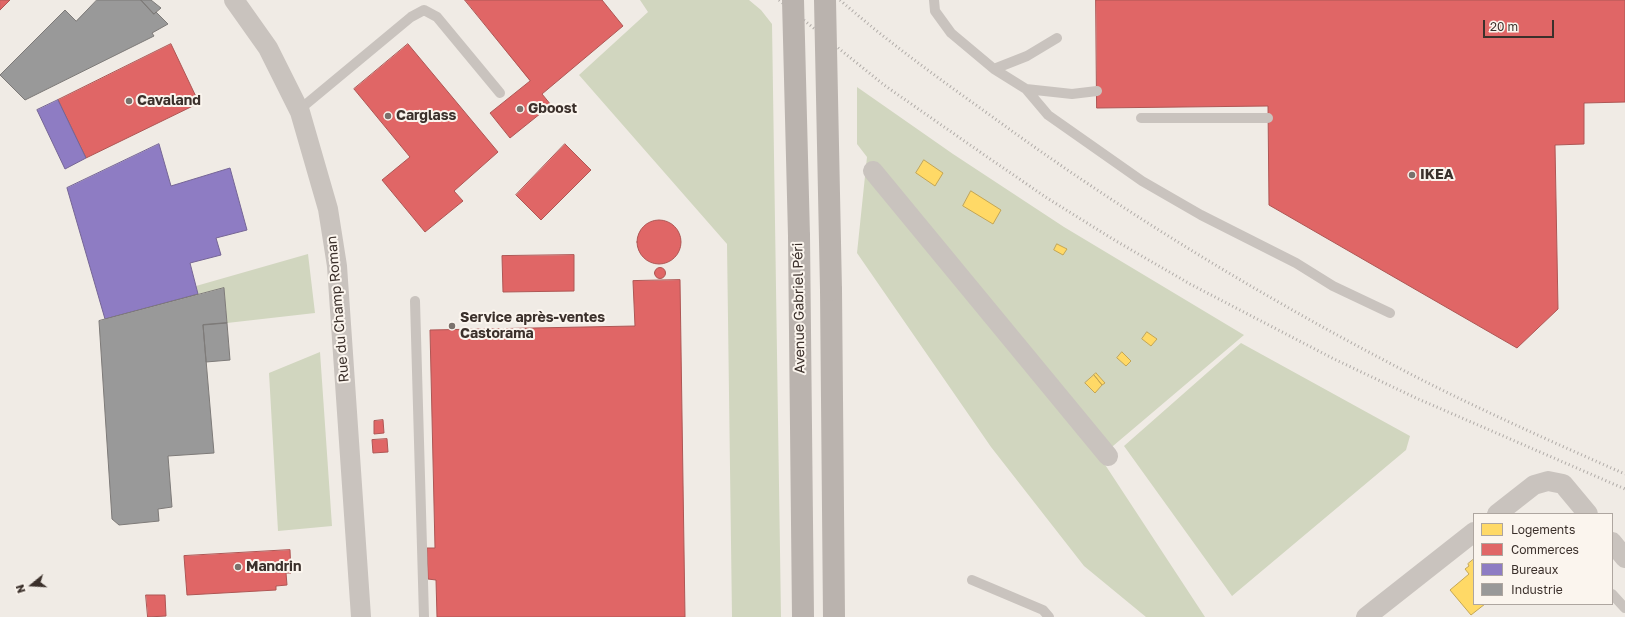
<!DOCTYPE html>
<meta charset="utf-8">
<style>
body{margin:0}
#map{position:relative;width:1625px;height:617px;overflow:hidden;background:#f0ebe5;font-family:"Golos Text",sans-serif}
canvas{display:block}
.legend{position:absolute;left:1473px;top:513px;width:140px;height:92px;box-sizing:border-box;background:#fbf5ee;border:1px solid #aea6a0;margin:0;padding:5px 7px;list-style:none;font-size:12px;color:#3b302b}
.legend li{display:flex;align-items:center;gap:8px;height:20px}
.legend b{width:20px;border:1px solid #aea6a0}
.north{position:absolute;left:12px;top:565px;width:40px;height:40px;-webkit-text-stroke:3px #fbf5ee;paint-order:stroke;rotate:252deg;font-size:11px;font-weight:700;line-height:16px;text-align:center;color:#3b302b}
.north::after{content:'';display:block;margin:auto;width:14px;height:18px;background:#3b302b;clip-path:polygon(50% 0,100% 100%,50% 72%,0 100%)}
.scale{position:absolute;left:1483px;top:20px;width:71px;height:18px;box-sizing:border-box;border:2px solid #3b302b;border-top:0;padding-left:5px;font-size:12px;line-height:14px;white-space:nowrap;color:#3b302b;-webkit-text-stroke:3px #fbf5ee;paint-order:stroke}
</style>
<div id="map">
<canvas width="1625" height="617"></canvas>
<ul class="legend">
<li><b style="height:11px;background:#ffd966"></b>Logements</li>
<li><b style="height:11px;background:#e06666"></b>Commerces</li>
<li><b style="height:11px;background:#8e7cc3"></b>Bureaux</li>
<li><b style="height:11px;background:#999"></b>Industrie</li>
</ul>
<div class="north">N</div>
<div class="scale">20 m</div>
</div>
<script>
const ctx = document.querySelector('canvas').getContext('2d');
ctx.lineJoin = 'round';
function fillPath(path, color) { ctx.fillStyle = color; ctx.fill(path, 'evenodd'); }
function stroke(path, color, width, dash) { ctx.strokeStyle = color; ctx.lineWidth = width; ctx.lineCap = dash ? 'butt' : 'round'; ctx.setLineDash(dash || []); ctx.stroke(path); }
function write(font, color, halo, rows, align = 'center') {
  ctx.font = font + ' "Golos Text",sans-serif'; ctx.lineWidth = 4; ctx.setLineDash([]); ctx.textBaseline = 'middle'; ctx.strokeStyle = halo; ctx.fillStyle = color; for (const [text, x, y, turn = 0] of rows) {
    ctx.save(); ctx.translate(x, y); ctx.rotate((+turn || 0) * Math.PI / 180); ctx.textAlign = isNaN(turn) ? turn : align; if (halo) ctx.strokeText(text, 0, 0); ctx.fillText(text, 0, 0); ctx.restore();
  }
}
fillPath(new Path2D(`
 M640 0H749L761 10 772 24 781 617H732L727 244 579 75 648 12Z
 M857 87 953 154 1064 227 1244 335 1100 457 1205 617H1146L1084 566 991 447 857 253 867 157 857 144Z
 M308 254 315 313 227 323 224 288 198 294 196 286Z
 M1241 343 1410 436 1406 450 1232 596 1124 446Z
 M320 352 332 526 278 531 269 373Z`), '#d1d6bf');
const homes = new Path2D(`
 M924 160 943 173 935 186 916 173Z
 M971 191 1001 210 993 224 963 206Z
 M1057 244 1067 249 1063 255 1054 250Z
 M1147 332 1157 339 1151 346 1142 339Z
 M1122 352 1131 361 1126 366 1117 358Z
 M1096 373 1105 383 1102 385 1094 375Z
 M1094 375 1102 385 1095 393 1085 383Z
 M1474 559V604H1485L1471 615 1450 590 1469 574 1465 569 1469 566 1468 564Z`);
fillPath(homes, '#ffd966');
stroke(homes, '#c4a654', 1);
const shops = new Path2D(`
 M0 0H10L0 10Z
 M465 0H602L623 26 542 94 551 105 510 138 490 113 530 81Z
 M1096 0H1625V102L1584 103V144L1555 145 1558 309 1517 348 1269 205 1268 106 1097 108Z
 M171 44 199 103 86 158 58 100Z
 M408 44 498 152 454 191 463 201 425 232 382 180 410 157 354 89Z
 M565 144 591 170 541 220 516 195Z
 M637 242a22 22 0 1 1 44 0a22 22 0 1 1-44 0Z
 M574 255V291L503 292 502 256Z
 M654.5 273a5.5 5.5 0 1 1 11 0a5.5 5.5 0 1 1-11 0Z
 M680 280 685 617H437L436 580 428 579 427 548H435L430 330 635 326 633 281Z
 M383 420 384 433 374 434V421Z
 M387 439 388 452 373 453 372 440Z
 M290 550 291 573H286L287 585 276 586V590L187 595 184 556Z
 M146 595H165L166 616 148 617Z`);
fillPath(shops, '#e06666');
stroke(shops, '#ae5654', 1);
const offices = new Path2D(`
 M58 100 86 158 65 169 37 110Z
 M159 144 171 186 230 168 247 230 216 238 221 255 190 263 198 294 105 319 67 188Z`);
fillPath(offices, '#8e7cc3');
stroke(offices, '#756595', 1);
const industry = new Path2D(`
 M97 0H141L154 14 156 12 168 24 152 33 154 36 25 100 0 75 65 10 76 21Z
 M141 0H151L161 8 154 14Z
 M224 288 227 323 203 325 214 453 168 456 172 507 158 509 159 521 119 525 112 519 99 321Z
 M227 323 230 360 206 362 203 325Z`);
fillPath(industry, '#999');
stroke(industry, '#7d7a78', 1);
stroke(new Path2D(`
 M934 0 935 11 951 33 994 69 1026 89 1072 94 1097 91
 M994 69 1027 56 1057 38
 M1026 89 1048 115 1142 181 1201 215 1296 263 1333 286 1390 313
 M299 110 411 17 424 10 437 17 500 93
 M1141 118H1268
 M415 301 424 617
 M972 580 1043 610 1049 617
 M1612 594 1625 608`), '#c9c3be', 10);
stroke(new Path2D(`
 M234 0 268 48 300 112 328 209 337 266 361 617
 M873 171 1108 456
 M1497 514 1534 485 1548 481 1563 484 1588 514
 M1612 542 1625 558
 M1366 617 1474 532`), '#c9c3be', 20);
stroke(new Path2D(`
 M799 236 803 617
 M831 290 834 617`), '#bab3ae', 22);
stroke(new Path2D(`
 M779 0 884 85 983 154 1047 198 1116 241 1190 284 1334 359 1416 398 1625 489
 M840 0C889 43 941 80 994 118 1131 218 1277 306 1428 383 1492 415 1559 445 1625 474`), '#b1aca8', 3, [1, 3]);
stroke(new Path2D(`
 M793 0 799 236
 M825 0 831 290`), '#bab3ae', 22);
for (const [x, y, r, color] of [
 [129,101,4,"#7a716c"],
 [520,109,4,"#7a716c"],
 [388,116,4,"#7a716c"],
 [1412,175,4,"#7a716c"],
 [452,326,4,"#7a716c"],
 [238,567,4,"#7a716c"]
]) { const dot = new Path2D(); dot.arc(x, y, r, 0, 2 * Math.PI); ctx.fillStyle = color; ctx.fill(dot); stroke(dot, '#fbf5ee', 1.5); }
write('bold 14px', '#3b302b', '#fbf5ee', [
 ["Cavaland",137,101],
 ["Gboost",528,109],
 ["Carglass",396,116],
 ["IKEA",1420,175],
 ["Service après-ventes",460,318],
 ["Castorama",460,334],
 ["Mandrin",246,567]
], 'left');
write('14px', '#3b302b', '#fbf5ee', [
 ["Avenue Gabriel Péri",799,308,-91],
 ["Rue du Champ Roman",338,309,-95]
]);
</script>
